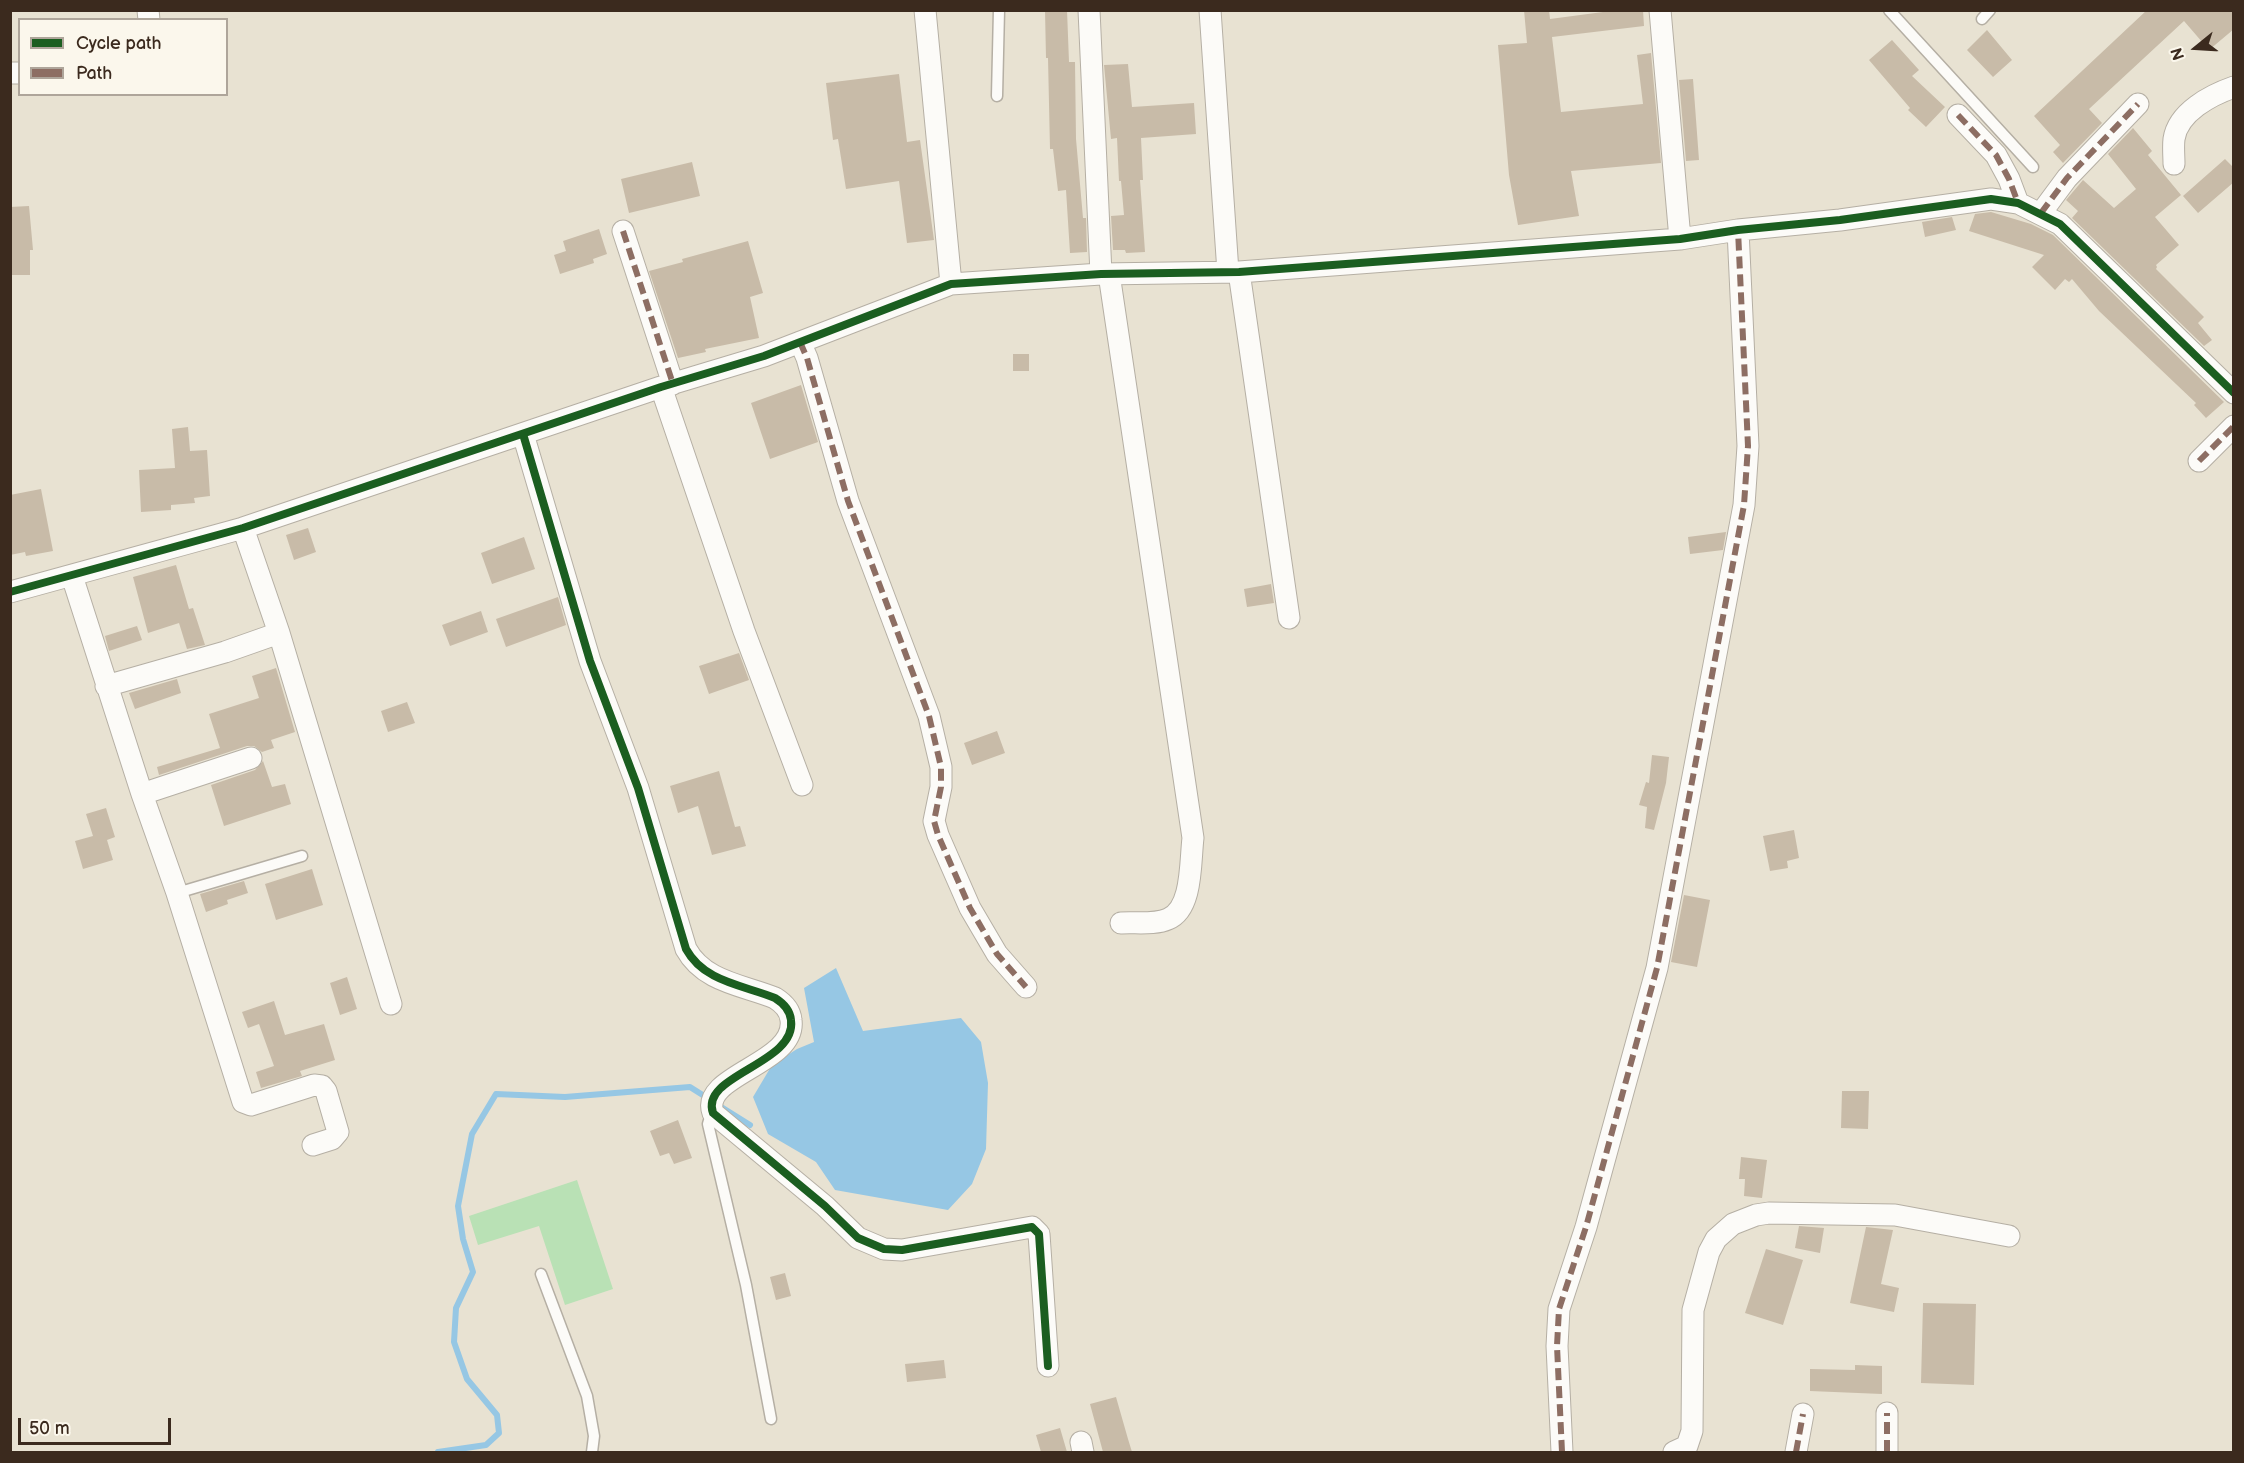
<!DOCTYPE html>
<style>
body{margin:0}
#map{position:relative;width:2244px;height:1463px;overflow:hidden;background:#e8e2d2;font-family:"Balsamiq Sans",sans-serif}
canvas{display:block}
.frame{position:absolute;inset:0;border:12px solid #3b2a1e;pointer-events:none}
.legend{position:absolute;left:18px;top:18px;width:210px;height:78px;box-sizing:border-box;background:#fbf7ec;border:2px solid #aea59a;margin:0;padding:8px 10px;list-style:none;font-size:18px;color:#3b2a1e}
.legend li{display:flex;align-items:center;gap:12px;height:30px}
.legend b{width:30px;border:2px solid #aea59a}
.north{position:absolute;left:2166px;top:18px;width:60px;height:60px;-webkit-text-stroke:4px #fbf7ec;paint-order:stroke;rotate:252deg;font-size:16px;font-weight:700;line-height:24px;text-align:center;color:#3b2a1e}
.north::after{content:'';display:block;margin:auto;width:21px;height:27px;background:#3b2a1e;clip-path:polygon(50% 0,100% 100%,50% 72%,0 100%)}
.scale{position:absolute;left:18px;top:1418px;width:153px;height:27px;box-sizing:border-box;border:3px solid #3b2a1e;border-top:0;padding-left:8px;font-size:18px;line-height:21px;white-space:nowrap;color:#3b2a1e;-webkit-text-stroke:4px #fbf7ec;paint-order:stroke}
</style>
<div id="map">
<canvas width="2244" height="1463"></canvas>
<div class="frame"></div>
<ul class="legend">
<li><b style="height:8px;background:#1b5e20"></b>Cycle path</li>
<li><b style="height:8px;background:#8d6e63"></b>Path</li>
</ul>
<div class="north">N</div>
<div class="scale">50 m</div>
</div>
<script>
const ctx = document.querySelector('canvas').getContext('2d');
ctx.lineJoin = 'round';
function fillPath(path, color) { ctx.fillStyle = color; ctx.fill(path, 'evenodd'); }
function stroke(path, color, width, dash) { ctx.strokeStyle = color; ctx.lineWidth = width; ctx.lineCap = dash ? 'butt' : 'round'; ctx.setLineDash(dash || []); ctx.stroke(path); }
fillPath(new Path2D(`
 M577 1180 613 1289 565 1305 539 1226 478 1245 469 1216Z`), '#b9e1b5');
fillPath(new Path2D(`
 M836 968 863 1031 961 1018 981 1042 988 1083 986 1149 972 1184 948 1210 835 1190 816 1162 768 1134 753 1097 772 1065 797 1049 814 1042 804 988Z`), '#96c7e4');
stroke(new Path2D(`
 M718 1105 750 1125
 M438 1452 486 1445 499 1433 497 1415 467 1379 454 1342 456 1308 473 1272 463 1239 458 1206 472 1134 496 1094 565 1097 690 1087 709 1099`), '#96c7e4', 6);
fillPath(new Path2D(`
 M1045 10H1067L1069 62H1075L1076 139 1083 218H1086L1087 252 1070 253 1066 190 1058 191 1053 149H1050L1048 58H1046Z
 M1524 10H1549L1550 19 1618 10H1643L1644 26 1552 37 1561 112 1643 104 1637 55 1651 53 1661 163 1571 171 1579 216 1518 225 1509 175 1498 45 1527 43Z
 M2147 10H2234V29L2209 50 2184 21 2089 109 2102 123 2063 163 2053 152 2060 145 2034 116Z
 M1987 30 2012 60 1993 77 1967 50Z
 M1892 40 1919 70 1912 76 1945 107 1926 127 1908 110 1910 108 1869 60Z
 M1128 64 1132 107 1194 103 1196 134 1141 138 1143 180H1140L1145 252 1126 253 1125 250H1113L1111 216 1124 215 1121 181H1119L1117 138 1111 139 1104 65Z
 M899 74 907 142 920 140 934 240 907 243 899 181 846 189 838 139 833 140 826 83Z
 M1693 79 1699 160 1686 161 1679 80Z
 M2133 128 2152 151 2148 155 2181 195 2155 217 2179 245 2156 265 2157 267 2156 269 2204 317 2198 323 2212 340 2204 346 2072 218 2078 211 2066 200 2083 180 2114 208 2136 189 2108 154Z
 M2225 159 2234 168V182L2198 213 2183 196Z
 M692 162 700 196 629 213 621 179Z
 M29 206 33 250H30V275H10V207Z
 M1991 212 2031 224 2053 235 2224 402 2206 418 2194 405 2196 403 2099 311 2072 279 2069 282 2065 279 2055 290 2032 267 2044 255 1969 231 1975 214Z
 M1952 217 1956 230 1925 237 1922 222Z
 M599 229 607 254 593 259 594 263 560 274 554 255 566 251 563 241Z
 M748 241 763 293 750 297 759 338 705 349 706 352 678 358 649 271 683 262 682 259Z
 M1013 354H1029V371H1013Z
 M801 385 818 442 770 459 751 403Z
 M188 427 190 451 207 450 210 496 194 498 195 503 171 505V510L141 512 139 470 175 468 172 429Z
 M41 489 53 551 26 556 25 552 10 555V495Z
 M308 528 316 552 294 560 286 535Z
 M1726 532 1723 550 1690 554 1688 537Z
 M524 537 535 569 492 584 481 553Z
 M176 565 189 609 193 608 205 645 187 649 179 623 148 633 133 577Z
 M1271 584 1274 603 1247 607 1244 589Z
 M558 597 566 625 506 647 496 619Z
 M481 611 488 632 450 646 442 625Z
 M137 626 142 640 109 651 105 636Z
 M739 653 749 680 709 694 699 666Z
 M276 668 295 732 271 740 274 748 262 752 254 746H247L159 775 157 767 220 748 209 714 259 698 252 676Z
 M177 679 181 693 135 709 129 693Z
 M407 702 415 723 388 732 381 711Z
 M997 731 1005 753 972 765 964 743Z
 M1652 755 1669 757 1666 783 1654 830 1645 828 1647 807 1639 805 1646 782 1649 783Z
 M263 761 272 787 285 784 291 804 224 826 211 785 255 770Z
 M719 771 735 827 740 826 746 846 712 855 698 806 678 813 670 786Z
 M106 808 115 837 107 840 113 860 83 869 75 841 93 836 86 814Z
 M1794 830 1799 858 1787 861 1788 868 1770 871 1763 836Z
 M312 869 323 905 276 920 265 884Z
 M244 881 248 893 227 900 228 904 206 912 200 894Z
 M1684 895 1710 900 1697 967 1671 962Z
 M347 977 357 1009 340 1015 330 983Z
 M274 1001 285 1035 324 1024 335 1060 300 1071 302 1076 261 1088 256 1072 274 1066 259 1024 248 1028 242 1012Z
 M1842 1091H1869L1868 1129 1841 1128Z
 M678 1120 692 1158 674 1164 669 1153 660 1156 650 1131Z
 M1741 1157 1767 1160 1762 1198 1744 1196 1745 1179H1739Z
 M1799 1226 1824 1228 1820 1253 1795 1248Z
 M1866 1227 1893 1230 1881 1284 1899 1288 1894 1312 1850 1303Z
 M1766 1249 1803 1260 1783 1325 1745 1313Z
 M785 1273 791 1296 776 1300 770 1277Z
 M1923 1303 1976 1304 1974 1385 1921 1383Z
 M944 1360 946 1378 907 1382 905 1364Z
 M1855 1365 1882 1366V1394L1810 1391V1369L1855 1370Z
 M1116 1397 1128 1439 1132 1452H1103L1090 1404Z
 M1060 1428 1067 1452H1041L1036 1435Z`), '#c8bba8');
const service = new Path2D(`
 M1889 10 2033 167
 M1982 19 1990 10
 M997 96 999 10
 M177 893 302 856
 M712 1111 708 1124 746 1285 771 1419
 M541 1274 587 1396 594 1436 592 1452`);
const minor = new Path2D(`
 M148 10 149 20
 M925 10 951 284
 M1089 10 1101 274
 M1210 10 1228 272
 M1660 10 1680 239
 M10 73H20
 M1958 115 1996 155 2009 179 2018 203
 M2174 164C2174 156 2173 147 2174 139 2178 112 2211 95 2234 87
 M2041 213 2067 178 2138 104
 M623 231 673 384
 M1239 272 1289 618
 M1109 274 1193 838C1190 861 1193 909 1168 919 1155 925 1135 922 1121 923
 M800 342 807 358 848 501 929 716 941 767V787L934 821 938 835 970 908 997 954 1026 987
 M661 387 744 631 802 785
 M523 434 590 661 638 788 686 949C704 982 743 985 775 998 783 1003 790 1009 791 1020 797 1064 699 1075 713 1113L825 1206 858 1238 884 1249 902 1250 1032 1227 1039 1234 1048 1366
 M2199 461 2234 426
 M243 528 279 633 391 1004
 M72 576 142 794 177 893 243 1102 251 1105 314 1085 322 1086 326 1091 338 1132 332 1139 313 1145
 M10 592 243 528 661 387 764 356 951 284 1101 274 1239 272 1680 239 1738 230 1840 220 1991 199 2018 203 2060 224 2234 393
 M106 686 225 652 279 633
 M142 794 251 758
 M1081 1442 1083 1452
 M1562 1452 1557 1346 1559 1309 1586 1227 1657 968 1744 505 1748 446 1738 230
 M1674 1452 1687 1446 1692 1431 1693 1310 1709 1252 1716 1239 1733 1224 1756 1215 1769 1213 1895 1215 2009 1236
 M1796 1452 1803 1414
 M1887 1452V1413`);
stroke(service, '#b5afa4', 13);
stroke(minor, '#b5afa4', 23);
stroke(service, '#fcfbf8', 10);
stroke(minor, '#fcfbf8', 21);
stroke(new Path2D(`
 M1958 115 1996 155 2009 179 2018 203
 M2041 213 2067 178 2138 104
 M623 231 673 384
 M800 342 807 358 848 501 929 716 941 767V787L934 821 938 835 970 908 997 954 1026 987
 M2199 461 2234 426
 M1562 1452 1557 1346 1559 1309 1586 1227 1657 968 1744 505 1748 446 1738 230
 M1796 1452 1803 1414
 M1887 1452V1413`), '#8d6e63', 6, [12, 6]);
stroke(new Path2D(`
 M523 434 590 661 638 788 686 949C704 982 743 985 775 998 783 1003 790 1009 791 1020 797 1064 699 1075 713 1113L825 1206 858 1238 884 1249 902 1250 1032 1227 1039 1234 1048 1366
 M10 592 243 528 661 387 764 356 951 284 1101 274 1239 272 1680 239 1738 230 1840 220 1991 199 2018 203 2060 224 2234 393`), '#1b5e20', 8);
</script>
